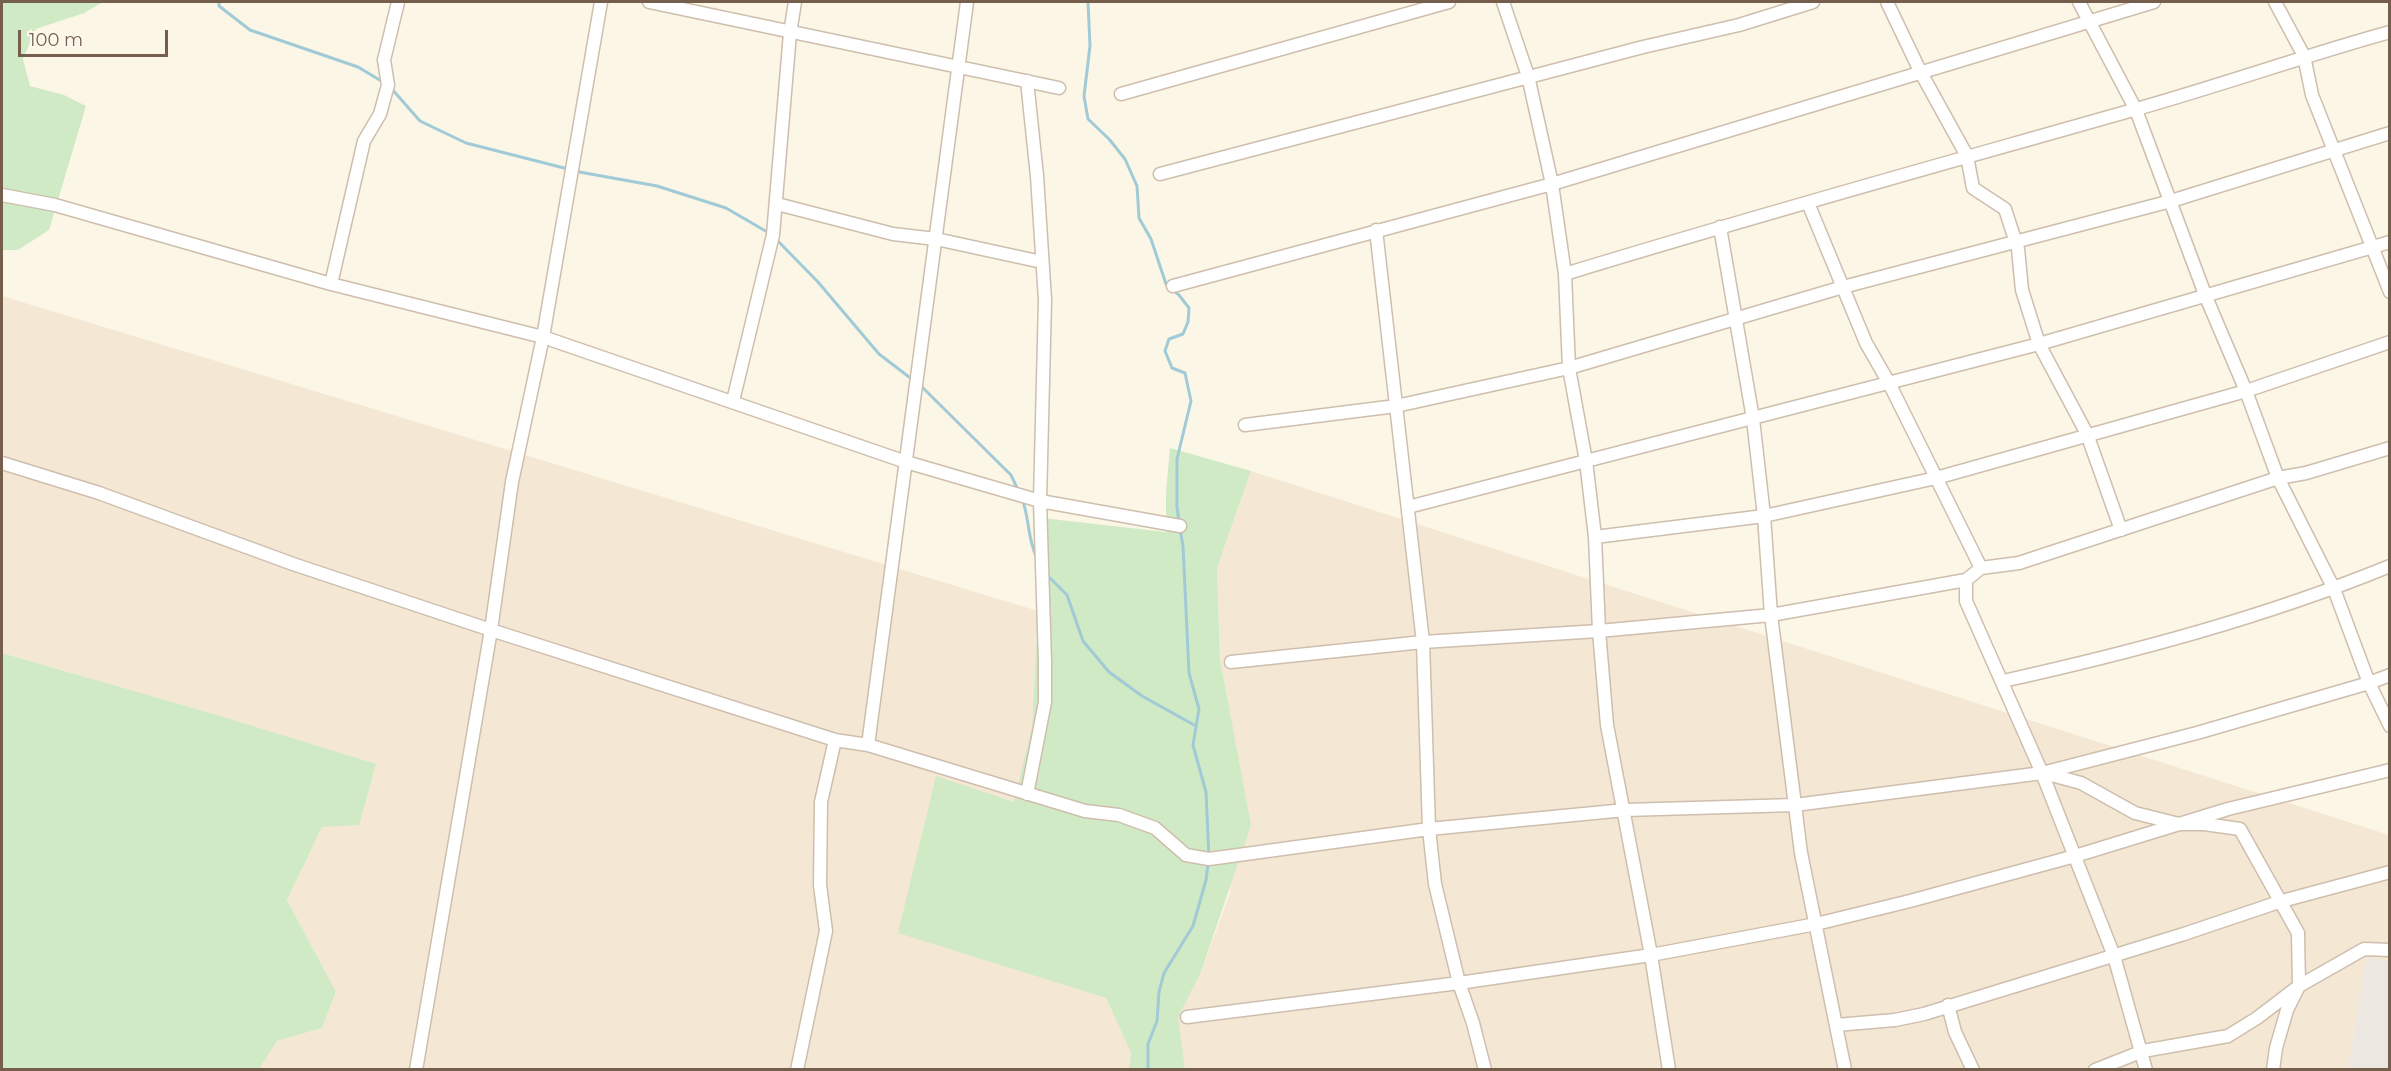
<!DOCTYPE html>
<style>
body{margin:0}
#map{position:relative;width:2391px;height:1071px;overflow:hidden;background:#fcf6e6;font-family:Montserrat,sans-serif}
canvas{display:block}
.frame{position:absolute;inset:0;border:3px solid #755e4b;pointer-events:none}
.scale{position:absolute;left:18px;top:30px;width:150px;height:27px;box-sizing:border-box;border:3px solid #755e4b;border-top:0;padding-left:8px;font-size:18px;line-height:21px;white-space:nowrap;color:#755e4b;-webkit-text-stroke:4px #fff9ed;paint-order:stroke}
</style>
<div id="map">
<canvas width="2391" height="1071"></canvas>
<div class="frame"></div>
<div class="scale">100 m</div>
</div>
<script>
const ctx = document.querySelector('canvas').getContext('2d');
ctx.lineJoin = 'round';
function fillPath(path, color) { ctx.fillStyle = color; ctx.fill(path, 'evenodd'); }
function stroke(path, color, width, dash) { ctx.strokeStyle = color; ctx.lineWidth = width; ctx.lineCap = dash ? 'butt' : 'round'; ctx.setLineDash(dash || []); ctx.stroke(path); }
fillPath(new Path2D(`
 M2 296 1038 611 1032 726 1014 803 898 932 1106 998 1131 1053 1129 1069H259L277 1041 322 1028 336 993 287 900 322 827 89 678 2 653Z
 M1251 471 2389 835V961L2366 958 2348 1069 1185 1070 1177 1017 1201 972 1230 893 1236 749 1220 659 1217 568Z`), '#f4e8d5');
fillPath(new Path2D(`
 M2366 957 2389 961V1069H2348Z`), '#ece7e0');
fillPath(new Path2D(`
 M2 2H103L84 13 36 29 23 59 30 86 64 95 86 106 49 230 18 250H2Z
 M1170 448 1251 471 1217 568 1220 659 1251 825 1201 972 1178 1017 1185 1069H1129L1131 1053 1106 998 898 933 936 776 1014 802 1032 726 1038 611 1033 517 1166 532V492Z
 M2 653 217 715 376 764 359 825 322 827 287 900 336 992 322 1028 277 1041 259 1069H2Z`), '#d0eac5');
stroke(new Path2D(`
 M219 2V6L250 30 358 67 383 82
 M1088 2 1090 46 1084 96 1088 119 1109 139 1125 159 1137 186 1139 218 1151 239 1166 284 1179 295 1189 308 1188 322 1183 334 1169 339 1165 351 1172 368 1185 373 1191 401 1177 459V507L1179 522
 M391 88 420 121 466 143 568 169
 M574 171 657 186 726 208 769 233
 M776 239 818 282 879 354 913 380
 M921 386 1011 475 1018 490
 M1022 499C1030 519 1027 539 1037 558
 M1180 529 1183 546 1189 673 1199 709 1193 745 1206 792 1209 857
 M1046 574 1067 595 1083 641 1109 672 1142 696 1196 726
 M1148 1070V1044L1157 1021 1159 992 1164 973 1193 926 1206 880 1208 864`), '#a1cad7', 3);
const street = new Path2D(`
 M649 2 1059 88
 M1503 2 1528 76 1552 184 1565 274 1569 368 1586 461 1595 537 1599 631 1607 725 1651 955 1669 1070
 M1887 2 1920 71 1967 156 1973 188 2005 209 2018 249 2022 290 2039 344 2087 434 2121 530
 M2079 2 2136 110 2206 297 2246 391 2278 478 2334 589 2369 683 2390 726
 M2275 2 2304 56 2312 95 2390 292
 M1121 94 1449 2
 M1160 174 1643 47 1739 25 1813 2
 M2 195 55 205 331 284 543 337 906 462 1040 501 1180 526
 M1808 203 1866 343 1889 383 1981 568
 M777 204 893 234 936 239 1042 262
 M1720 227 1753 419 1764 516 1771 615 1801 853 1845 1070
 M1376 230 1423 642 1429 829 1435 884 1459 983 1473 1023 1485 1070
 M1565 274C1754 216 1943 164 2133 110 2219 86 2303 56 2390 32
 M331 284 364 141 380 114 388 85 384 60 398 2
 M1173 286 1552 184 2154 2
 M733 401 773 235 790 33 795 2
 M1245 425 1396 406 1569 368 1843 287 2171 201 2390 133
 M2 463 99 493 293 564 491 630 835 740 868 745 1085 811 1119 815 1155 828 1186 855 1209 859 1429 829 1625 810 1795 805 2042 773 2197 733 2369 683 2390 675
 M1408 507 2039 344 2390 242
 M1595 537 1764 516 1936 478 2246 391 2390 342
 M1966 580V601L2042 773 2114 956 2146 1070
 M1231 662 1423 642 1599 631 1771 615 1966 580 1981 568 2019 563 2278 478 2306 473 2390 448
 M2003 681C2134 652 2265 617 2390 566
 M868 745 967 2
 M2044 773 2081 783 2135 813 2179 824H2204L2240 829 2298 933 2299 986 2287 1010 2276 1048 2273 1070
 M1027 794 1045 702V662L1040 501 1045 300 1037 176 1027 81
 M1948 1005 1955 1032 1973 1070
 M1187 1017 1459 983 1651 955 1816 924 1910 901 2075 856 2228 809 2390 770
 M1836 1025 1895 1020 1924 1014 2184 934 2282 901 2390 872
 M416 1070 491 630 512 482 543 337 601 2
 M797 1070 826 931 820 885 821 802 835 740
 M2095 1070 2143 1051 2228 1036 2257 1018 2299 986 2364 949 2390 950`);
stroke(street, '#cebead', 15);
stroke(street, '#fff', 12);
</script>
